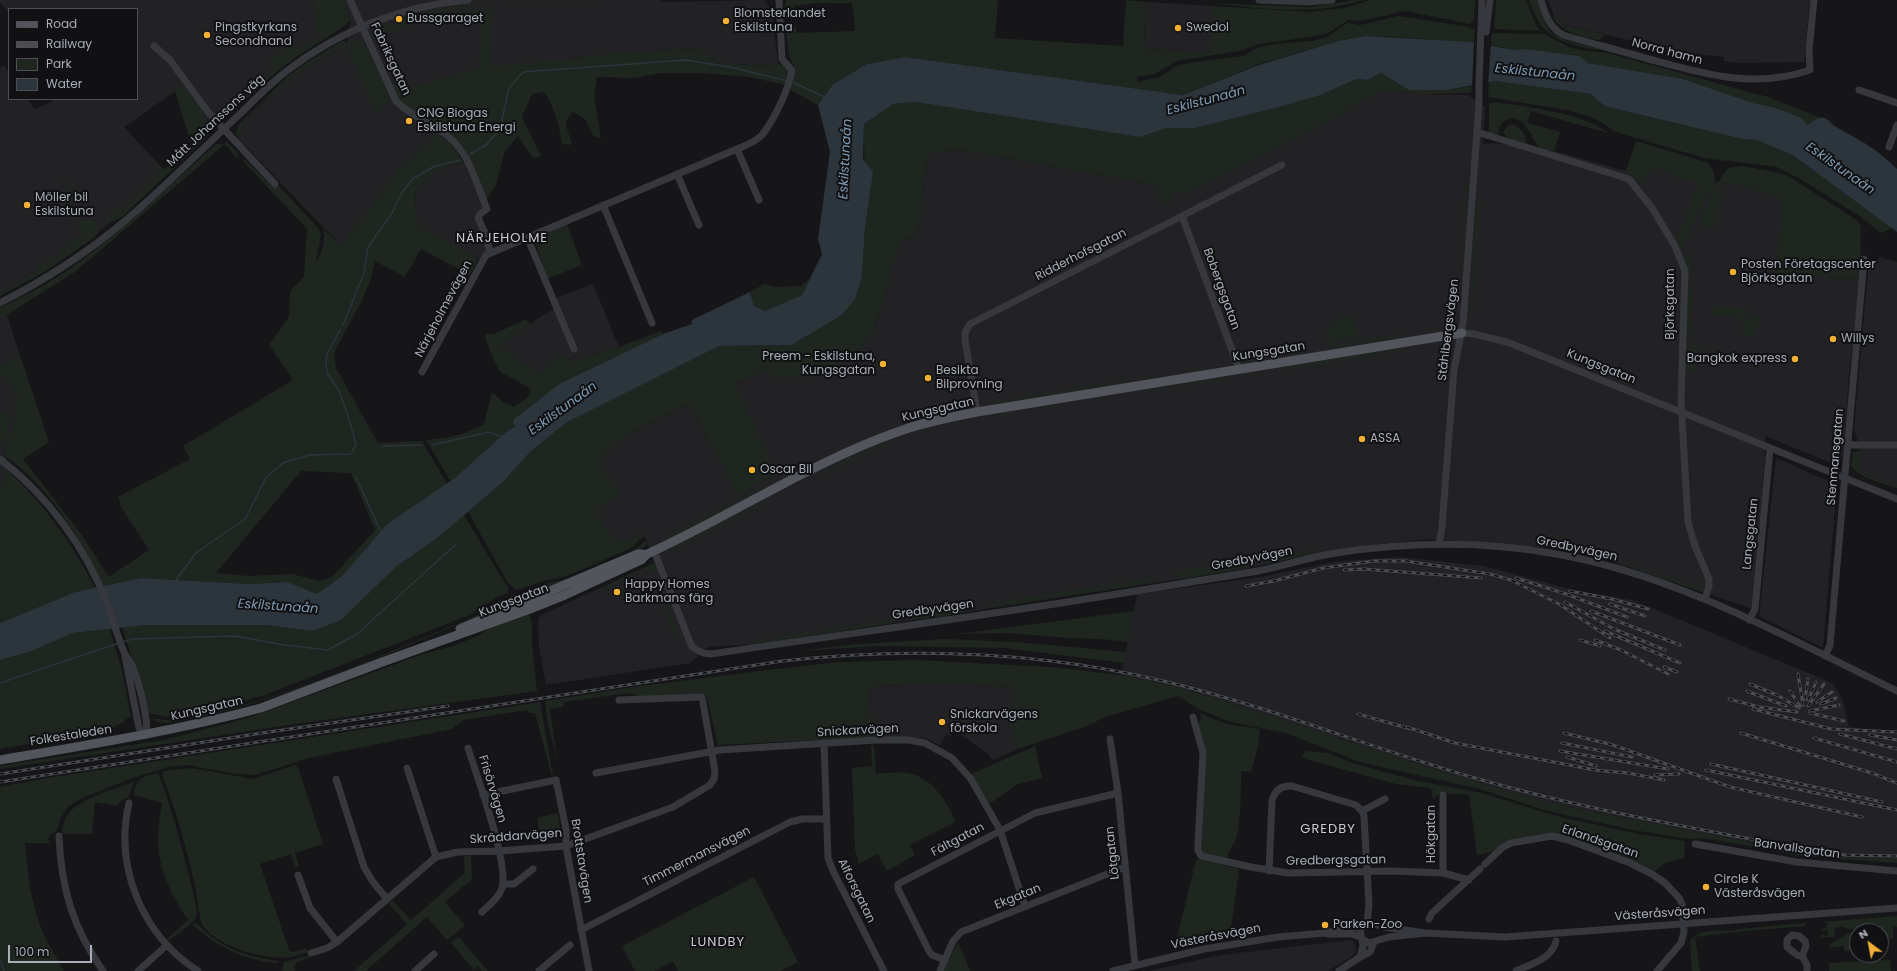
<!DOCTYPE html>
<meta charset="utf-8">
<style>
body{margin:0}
#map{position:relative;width:1897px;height:971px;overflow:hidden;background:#161618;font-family:Poppins,sans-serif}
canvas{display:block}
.legend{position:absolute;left:8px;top:8px;width:130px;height:92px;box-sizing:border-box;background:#111113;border:1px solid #4d4f55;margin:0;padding:5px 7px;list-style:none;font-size:12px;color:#a8adb8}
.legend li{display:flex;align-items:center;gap:8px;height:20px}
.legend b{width:20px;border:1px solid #4d4f55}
.north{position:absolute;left:1849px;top:923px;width:40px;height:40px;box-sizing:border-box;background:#111113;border:1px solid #4d4f55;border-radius:50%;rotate:328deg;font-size:11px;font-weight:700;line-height:16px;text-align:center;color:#a8adb8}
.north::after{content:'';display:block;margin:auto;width:14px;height:18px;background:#f2b134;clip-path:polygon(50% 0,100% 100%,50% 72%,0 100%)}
.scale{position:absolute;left:8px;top:945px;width:84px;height:18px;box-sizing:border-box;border:2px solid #a8adb8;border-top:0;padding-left:5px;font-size:12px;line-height:14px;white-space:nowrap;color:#a8adb8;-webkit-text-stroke:3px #111113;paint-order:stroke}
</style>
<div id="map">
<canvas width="1897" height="971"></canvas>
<ul class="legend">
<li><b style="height:5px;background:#53555c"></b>Road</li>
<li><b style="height:5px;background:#4a4c52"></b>Railway</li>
<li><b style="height:11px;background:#1e261f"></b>Park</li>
<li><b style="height:11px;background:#2c353c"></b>Water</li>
</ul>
<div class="north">N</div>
<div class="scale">100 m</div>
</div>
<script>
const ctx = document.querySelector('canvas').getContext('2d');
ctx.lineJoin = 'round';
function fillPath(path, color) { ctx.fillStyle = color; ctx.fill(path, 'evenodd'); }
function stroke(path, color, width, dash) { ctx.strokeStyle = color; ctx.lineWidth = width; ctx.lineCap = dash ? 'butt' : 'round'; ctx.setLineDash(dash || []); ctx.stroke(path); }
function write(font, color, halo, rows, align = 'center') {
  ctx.font = font + ' Poppins,sans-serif'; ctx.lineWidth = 4; ctx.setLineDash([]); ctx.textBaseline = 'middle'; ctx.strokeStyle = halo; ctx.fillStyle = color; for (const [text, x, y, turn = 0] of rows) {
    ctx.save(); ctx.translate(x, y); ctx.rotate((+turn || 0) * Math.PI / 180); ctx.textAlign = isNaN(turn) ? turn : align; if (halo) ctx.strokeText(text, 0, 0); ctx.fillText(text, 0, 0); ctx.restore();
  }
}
fillPath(new Path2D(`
 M0 0H312L320 40 293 56 271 74 215 128 183 86 124 127 168 174 83 245 29 280 0 294V68L4 65 9 73V99H27L35 109 52 102V99H137V9H9V13L0 2Z
 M342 0H661V2L764 0 769 6 772 12 778 64 768 66 717 63 701 49 624 52 567 59H540V62L487 68 465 150 444 127 435 131 428 144 412 155 400 167 341 246 238 138 245 120 285 83 320 58 338 48 343 49 347 43 351 19Z
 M1548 0H1810L1804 62 1738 63 1724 61V57L1686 53 1563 25 1554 16Z
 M1147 2 1214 6 1210 52 1144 49 1145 16Z
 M1383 90 1421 94 1468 95 1485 107 1483 144 1495 143 1554 151 1626 171 1640 182 1657 169 1702 184 1722 181 1781 197 1777 273 1860 280 1849 374 1844 446 1841 461 1834 464 1765 436V457L1753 609 1589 554 1551 548 1432 539 1369 545 1305 556 1245 569 757 644 708 647 690 663 546 685 539 646 538 619 541 615 654 563 647 540 641 533 630 541 615 539 595 511 620 493 599 466 600 458 629 434 689 403 737 495 736 383 769 370 871 339 901 241 918 236 928 154 954 149 1157 185 1163 206 1172 191 1184 195 1344 113Z
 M470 162 486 200 482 213V221L494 247 478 259 419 225 415 208 416 191 430 176 447 166Z
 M1880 257 1897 262V485H1893L1860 472V451L1854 428 1868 271Z
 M593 284 619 347 573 362 560 353 539 374 500 346 537 319 555 308 552 299Z
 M0 312 7 315 37 409 5 453 9 472 0 490Z
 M1776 458 1837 485 1823 648 1759 616Z
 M1398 557 1484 566 1577 591 1633 600 1832 683 1839 693 1844 705 1849 727 1897 732V858L1870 859 1831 856 1786 849 1544 802 1437 770 1220 700 1166 684 1121 675 1137 594 1261 577 1333 562Z
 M953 684 1015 687 1014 703 1008 724 1018 749 993 760 987 753 954 730 950 737 947 734 940 745 925 738 875 737V718L868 717 870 686Z
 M1350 940 1354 942 1356 952 1350 958 1328 971H1148L1221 955Z`), '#222225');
fillPath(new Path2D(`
 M312 0H342L351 19C344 29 308 48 295 58 272 74 252 93 232 113L223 116 222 115 272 69 268 61 292 45 303 48 319 38Z
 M582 0H610L504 5 508 3Z
 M786 0H998L995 38 1123 46 1126 0 1147 2 1145 16 1144 49 1209 52 1214 6 1308 12 1344 8 1371 0H1475L1474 19 1470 24 1405 11 1361 21 1348 20 1330 32 1317 36 1259 44 1239 51 1177 61 1155 74 1137 77V82L1160 77 1176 66 1194 62 1244 56 1257 48 1274 44 1311 41 1327 37 1347 23 1360 25 1398 16 1470 27 1475 30 1474 43 1397 37 1366 36 1338 41 1256 65 1183 95 905 57 867 64 833 84 818 105 789 89 796 70 789 56 785 26 793 25 796 28 797 33 855 31 852 3H815L794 6 795 19H785L784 12Z
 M1355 0H1363C1315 16 1261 9 1212 3L1309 7Z
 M1496 0H1526L1536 25 1541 31 1494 29Z
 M1529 0H1538C1541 9 1543 22 1549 30 1558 42 1590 46 1605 50 1583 49 1552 42 1539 23 1535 16 1532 8 1529 0Z
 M492 4 491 6 455 9 402 19 401 17 454 7Z
 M494 9 492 67 540 62V59H567L624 52 701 49 717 63 768 66 778 64 787 66 790 71 785 85 750 77 702 73H661L634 78 597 77 594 95 601 139 593 135 585 119 573 112C562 123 566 128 572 141L571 145 562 144C559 125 555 108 544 92L532 94 522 117 541 156 533 158 518 136 504 153 496 185 486 200 465 150 444 127 441 128C421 116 404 110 393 88L397 81 400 91 479 67 482 28 479 18 474 14 444 17 392 31 376 37 375 41H372L371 37C376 19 476 10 494 9Z
 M1554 16 1563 25 1605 35 1599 40C1583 37 1564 33 1554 19Z
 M1492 33 1544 34 1569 47 1581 50 1608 53 1731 87 1768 97 1821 118 1807 125 1802 118 1773 107 1753 103 1683 79 1587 63 1579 56 1527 49 1514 50 1491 45Z
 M344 40 347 43 343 49 338 48 300 72 265 101 245 120 238 138 236 133 238 125 288 76 309 61Z
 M363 40 389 92V100L375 112 348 52 344 50 350 44Z
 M1381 73 1409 90H1447L1472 86 1471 93 1421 94 1383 90 1344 113 1184 195 1172 191 1170 203 1163 206 1157 185 954 149 928 154 918 236 901 241 871 339 820 376 772 378 769 370 736 383 776 475 737 495 689 403 629 434 600 458V466L621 493 596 511 615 539 630 541 641 533 644 536 631 548 584 569 560 578 547 580 516 590 508 583 468 512 504 481 530 452 567 422 590 409 719 346 791 345 862 276 865 227 864 124 893 104 915 102 1140 137 1165 128H1195L1283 106 1321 95 1356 79 1368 80Z
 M1495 81 1591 94 1604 106 1742 139 1757 140 1794 156 1892 228 1881 233 1858 215 1802 180 1777 167 1704 158 1616 132 1596 119 1572 111 1488 97 1489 82Z
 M183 85 209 120 211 126 209 135 123 216 114 221 108 222 106 217 117 208 121 210 125 207 160 174 155 169 159 165 164 169 192 147 175 91Z
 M1497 102C1528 107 1584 113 1608 133L1531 111 1527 123 1560 132 1554 151 1541 150C1532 140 1525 113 1508 119 1499 122 1499 129 1498 137L1489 134V105L1491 103Z
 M1511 124C1519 125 1525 133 1526 141L1524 143C1516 141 1509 140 1503 133L1507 126Z
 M435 131 454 146 463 163 447 166 430 176 416 191 415 208 419 225 478 259 470 275 421 249 405 277 375 261 370 282 360 304 337 347 334 355 336 368 378 443 422 441 447 484 387 524 343 575 317 594 288 582 249 584 141 578 104 586C79 539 52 488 6 457L5 453 16 408 15 398 18 395 5 376 0 379V366L20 355 49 442 23 459 81 534 109 577 149 550 121 507 118 497 190 459 183 446 293 380 269 345 289 317 290 291 304 277 307 229 243 161 244 159 273 187 278 185 318 228 321 234 316 262C322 254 326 240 323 229L341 246 400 167 412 155 428 144ZM301 471 351 473 375 530 332 577 319 581 292 574 249 576 216 573Z
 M226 141 239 154 237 158 225 144 75 272 0 319V308C28 294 57 279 82 260 129 225 172 183 216 144H225Z
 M1636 141 1709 163C1711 168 1715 173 1715 178 1715 188 1707 195 1703 203 1695 218 1691 234 1682 249L1677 240 1697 187 1701 188 1702 185 1657 169 1640 182 1626 171Z
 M1741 166 1775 172 1787 175 1858 221 1861 227 1860 280 1777 273 1780 197 1722 181 1718 224 1713 227 1700 226C1702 210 1718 181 1728 168Z
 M64 178 80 200 63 207 61 202 72 196 61 180Z
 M1465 182H1467V187L1456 318Z
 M1478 199H1481L1472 317H1470Z
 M93 218 97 225 99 231 95 237 44 272 0 296V294L36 272 34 267 60 254 58 250 71 244 70 240 83 235 78 223Z
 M567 224 582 265 547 279 535 242 537 237Z
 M1688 254 1695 258 1691 259 1690 292 1694 296C1694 304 1690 308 1690 315 1690 322 1694 326 1694 332L1690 334 1687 331 1689 272 1685 260Z
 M810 278 802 295 765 311 754 306 750 292 764 284 777 287 801 286Z
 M1712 306 1746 307V316L1749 318 1759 314 1758 332 1754 336 1742 335V317L1712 316Z
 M1342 316H1354L1359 338 1327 343C1326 330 1331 323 1342 316Z
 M526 319 530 324 500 346 539 374 560 353 573 362 619 347 661 331 663 334 561 383 516 427 507 431 451 482 426 440C447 438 465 435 484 424L492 392 503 402 514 407 527 398 531 389 499 371 486 341 485 333 494 334Z
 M1401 334V337L1333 348 1329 346Z
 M1692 341 1693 344 1721 347H1697L1695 375 1687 370 1688 347Z
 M1396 348V351L1282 370 1281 367Z
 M1225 377V380L1157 389V388Z
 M1128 380 1129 382 989 405 993 402Z
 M5 410 10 416C8 426 7 439 0 447V414Z
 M887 442 888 444 818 476V474L847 459Z
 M1860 451V472L1893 485H1897V488C1883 483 1860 479 1851 466L1853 452Z
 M6 469C45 505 71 541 95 588L75 592 0 623V490L5 478 0 471Z
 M767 485 766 488 666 538V536Z
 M767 500 770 501 673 550 672 548Z
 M464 515 508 588V593L497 597 470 615 262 696 220 707 167 717 149 713 122 627 146 625H265L313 631 341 620 397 566 436 539Z
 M647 540V545L637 551 530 598 529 590 543 584 569 579 633 551Z
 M1324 549 1268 564 1263 558Z
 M1257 559 1253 566 1184 579 1176 577 1175 571Z
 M1613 560 1695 586 1702 579 1703 582 1701 586 1696 590Z
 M654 563 658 572 654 573C642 565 633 574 623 581 618 586 608 588 602 591V588L606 586Z
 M1154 578V582L994 607 984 603H990Z
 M522 593 525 598 490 614H484C389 652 293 699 193 718 180 720 163 727 152 719 159 718 167 721 175 720 280 704 379 655 476 616L498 601Z
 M667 604 679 637 675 638 662 606Z
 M972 607 970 610C953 615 919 623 902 617Z
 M1134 611 1128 642 1102 639 1068 638 1008 633 958 634Z
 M529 612 532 624V643L537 691 288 725 0 769V766L164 740 248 718 420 655 453 646 482 634 489 627Z
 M891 618 903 621 757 643 754 641 890 620Z
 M110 629 122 671 131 716 117 726 107 730 0 749V660L29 652 73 633Z
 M945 639 1016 642 1126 652 1124 663 1005 648 881 646 798 651 857 644Z
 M914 660 1052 667 1121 675 1166 684 1220 700 1437 770 1544 802 1786 849 1831 856 1870 859 1897 858V863L1802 856 1704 838 1689 839 1633 830 1544 810 1480 789 1359 762 1286 733 1231 722 1200 710 1178 696 1105 717 1087 726 1018 749 1008 724 1014 703 1015 687 953 684 870 686 868 717 875 718V737L718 745 706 694 638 696 628 693 564 702 563 707 550 709 557 759 547 721 545 701 633 687 767 670 839 662Z
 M540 702 553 776 552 777 535 713H529L528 710 463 720 452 729 309 758 255 775 236 774 187 765 168 767 130 779 82 798 68 807 61 818 56 832 51 834 48 839 50 843H25C28 874 31 905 43 933 49 946 57 958 64 971H0V787L47 778Z
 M1193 710 1226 724 1260 729 1259 742 1251 772 1241 771C1241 793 1241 814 1237 836 1235 844 1228 850 1227 859L1203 853 1201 847 1205 759 1198 724 1201 718 1200 714Z
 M871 745H874L876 774C886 773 897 772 907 773 933 777 946 801 956 822L910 845 915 855 887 871 878 854 859 864 855 850 852 768 872 766Z
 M1035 746 1042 778 1018 784 989 804 971 774Z
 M1306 751 1328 753 1352 763 1418 781 1478 792 1560 817 1639 834 1685 841 1684 858 1664 863 1655 871 1638 863 1558 834 1518 838 1505 843 1492 852 1477 855 1469 795 1441 793 1433 799 1431 788 1396 784 1302 758 1304 753Z
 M295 765 298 767 323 844 295 853 299 866 295 868 291 854 260 864 289 950 293 952 307 948V952C302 954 296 956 290 957 266 961 219 947 204 927 199 921 197 894 195 885 186 848 176 810 162 775L164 771 191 768 253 779Z
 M158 773C165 783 199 905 197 915 194 924 178 933 170 940H167V939L188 920C160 878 153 852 162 803L134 795C136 777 142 777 158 773Z
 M134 782 128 798 123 799 117 806 95 802 92 834H63C61 829 63 826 64 822 71 799 114 790 134 782Z
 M558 813 561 834 555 838 541 841 537 818Z
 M464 856H471L472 879 445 902 465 925 447 940 427 917 366 971H354L407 924 389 904 392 900 411 920 465 873Z
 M1196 860H1202L1239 869 1230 935 1175 946Z
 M754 877 798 962 781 971H678L673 961 654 971H635L622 946Z
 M1897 916V927H1893V938L1890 939 1884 934 1880 925 1876 923C1868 928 1860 929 1851 929 1844 929 1842 924 1835 929L1834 937H1821V935H1828V930L1821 931V929L1827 928V923L1821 922Z
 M196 923C219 947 246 957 279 961L278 963C245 961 217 947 193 925Z
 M1806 923V926L1744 931 1695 937 1700 971H1692L1690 941C1702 925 1723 934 1739 929Z
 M1857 931V950L1845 951 1843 946 1830 948V944L1849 933Z
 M459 937 488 971H482L478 966 474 970 451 943Z
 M958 942 970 971H943Z
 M307 956 312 957 297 962 294 967 295 971H282L284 962Z
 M1890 960 1891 971H1829V963Z`), '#1e261f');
fillPath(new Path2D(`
 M1366 36 1471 42 1514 50 1527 49 1579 56 1588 63 1683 79 1753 103 1773 107 1802 118 1807 125C1811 123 1816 119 1820 118 1827 116 1831 124 1836 127 1861 141 1876 148 1897 169V232L1794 156 1757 140 1742 139 1604 106 1591 94 1495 81 1447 90H1409L1381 73 1368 80 1356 79 1321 95 1283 106 1195 128H1166L1140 137 915 102 893 104 864 124 863 159 873 172 865 227 862 276 855 299 842 315 791 345 719 346 567 422 530 452 504 481 468 512 436 539 397 566 341 620 313 631 265 625H146L73 633 29 652 0 660V623L75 592 141 578 249 584 288 582 317 594 343 575 387 524 455 478 507 431 515 427 513 420 561 383 663 334 692 324V320L750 292 754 306 765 311 802 295 822 254 818 239 830 152 818 105 833 84 867 64 905 57 1183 95 1256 66 1338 41Z`), '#2c353c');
fillPath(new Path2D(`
 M1474 41 1491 43 1488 84 1472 87Z`), '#161618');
stroke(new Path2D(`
 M794 83 825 97
 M470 154 486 145 500 129 509 88 523 72 685 60 730 67 784 80
 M343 325 364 273 368 247 392 213 402 192 414 178 433 167 460 160
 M432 445 489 432 502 437
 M383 446 421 445
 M356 477 381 532
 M176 580 196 553 245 519 266 478 283 463 309 455 351 454 356 444 348 416 339 391 327 373 326 363 327 354 340 330
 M122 642 133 639 235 636 284 645 328 650 357 634 455 545
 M0 683 119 643
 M0 959 4 971`), '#2c353c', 1.5);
stroke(new Path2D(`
 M350 0 396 101C412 118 433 123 450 138 470 155 477 186 487 209L480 214 478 218 485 233 490 253
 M1259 0 1306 2 1332 0
 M1541 0C1545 14 1549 27 1563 35 1590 43 1618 50 1645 58 1702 73 1752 90 1810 70L1809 50 1814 0
 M1486 32 1490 0
 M154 46 170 60 208 112 275 184
 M1859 90 1897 103
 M1477 132 1629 179 1652 208 1675 246 1685 271 1681 401 1688 522 1695 546 1709 579V586L1705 599
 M1889 147 1897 125
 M737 149 759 200
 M677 174 699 225
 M603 205 652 323
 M1182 216 1239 369
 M529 237 530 244 574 349
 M0 303C45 280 87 253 126 220 166 186 203 148 241 113 256 98 271 83 288 70 341 30 402 6 468 0
 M1462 333 1474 334 1507 342 1897 499
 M422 372 486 255 737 149C746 145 756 142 762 135 774 120 789 89 792 70L782 59 779 0
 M977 412 965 340V333L970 324 1282 165
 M1848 445H1897
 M0 459C48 496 85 547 107 603 113 619 117 636 124 652 126 657 131 662 133 668 139 683 149 720 146 735
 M1439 544 1442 527 1454 370 1463 323 1479 104V85L1482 0
 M654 551 692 647 703 653 711 654C851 633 991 615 1130 592 1173 585 1215 578 1258 571 1284 566 1309 557 1336 553 1408 542 1484 541 1556 554 1677 575 1787 638 1897 691
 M1749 620 1755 609 1770 449
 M125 656 139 728 146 735
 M1825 656 1830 645 1864 259
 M1193 717 1203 753 1198 843V850L1201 856 1251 867 1288 873 1391 871 1443 873 1469 880
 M1110 739 1118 793 1135 964
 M824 743 828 858 833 871 884 971
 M468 748C477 777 509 862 502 888 499 898 489 905 482 912
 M407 768 436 857
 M596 773 720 750 876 740H908L925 743 952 758 971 779 1000 830 1025 906
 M336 779 364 867 373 882 387 899
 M483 795 556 780 566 829V846L589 971
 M129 803C114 867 142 935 198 971
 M1362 811 1385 799
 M59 836C61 888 73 928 103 971
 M1695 844 1797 862 1897 871
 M1485 864 1502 848 1511 843 1552 836 1568 840 1598 851 1630 863 1652 874 1665 883 1679 898 1682 904 1684 932 1681 943 1657 971
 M1269 871 1272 800C1275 790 1281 785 1292 786L1356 805 1362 811 1364 816 1369 905 1367 923
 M1443 873V795
 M298 875 310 908 337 942
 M503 884H514L533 869
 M1429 919 1432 913 1480 869
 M581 930 790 822 802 819H826
 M1425 933 1389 937 1369 943 1362 939 1360 931 1363 926 1370 923 1384 927 1425 933 1505 937 1897 908
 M1328 934H1351L1361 937
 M311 953 327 948 337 942 436 857 458 852 499 851 566 846 673 807 710 785 714 779 715 771 702 697 619 700
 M1802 956 1806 946 1805 941 1799 936 1792 935 1787 940V947L1797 955 1802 956 1807 965V971
 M1360 957 1363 946 1362 939
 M945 960 932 955 929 951 898 889V884L1035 813 1118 793
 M138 971 167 945
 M415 971 434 954
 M539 971 570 945
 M940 971 953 941 961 932 1125 867
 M1113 971 1204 949 1278 937 1325 933 1363 926
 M1339 971 1360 957 1370 952 1374 942
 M1516 971C1531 964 1552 959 1556 941`), '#37383d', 7);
stroke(new Path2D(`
 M460 629 638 554H642
 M0 760C88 745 175 731 261 708L385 661 530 609 565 595 641 560 647 554C731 516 813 461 900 431 925 422 951 417 977 412L1462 333`), '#53555c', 9);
const rail = new Path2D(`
 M1344 570 1364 569 1481 578
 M1516 578 1566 594 1627 617
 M1246 586 1274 581 1323 568 1374 561H1406L1490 574 1511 580 1559 604 1610 638
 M1570 591 1612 599 1648 609
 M1565 602 1614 629 1665 650
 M1610 604 1645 616
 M1591 611 1680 645
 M1605 631 1680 663
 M1580 640 1600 646
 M1595 640 1621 650 1668 674
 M1664 667 1677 672
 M1798 674 1803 705
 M1750 684 1777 695 1799 708
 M1747 691 1786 706
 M1790 691 1800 706
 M1729 699 1759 707 1797 712
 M1805 699 1808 679
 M1808 700 1816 682
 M1817 702 1832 692
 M1821 704 1836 698
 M1808 706 1824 684
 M1753 709 1831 729 1897 732
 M1810 711 1839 705
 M1810 713 1844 721
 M1358 714 1411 729
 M1407 727 1455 743 1595 770 1628 773 1664 780
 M1564 733 1613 745 1730 787 1862 817
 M1741 733 1872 773 1897 783
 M1840 734 1897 749
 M1870 735 1897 740
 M1814 738 1897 762
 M1562 743 1632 757
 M1560 751 1668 769
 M1567 757 1596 766
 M1711 764 1882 802
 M1706 770 1897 810
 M0 774 262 733 448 706
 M1655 775 1679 774
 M0 782 782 661C910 647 1037 651 1163 681 1269 706 1370 748 1475 778 1582 809 1694 828 1804 849L1845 855 1897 856`);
stroke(rail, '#4a4c52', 3);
stroke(rail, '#111113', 1.5, [4.5]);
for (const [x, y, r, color] of [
 [399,19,4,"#f2b134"],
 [726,21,4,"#f2b134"],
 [1178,28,4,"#f2b134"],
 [207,35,4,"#f2b134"],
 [409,121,4,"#f2b134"],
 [27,205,4,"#f2b134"],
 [1733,272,4,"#f2b134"],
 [1833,339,4,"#f2b134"],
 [1795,359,4,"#f2b134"],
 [883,364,4,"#f2b134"],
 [928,378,4,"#f2b134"],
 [1362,439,4,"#f2b134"],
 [752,470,4,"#f2b134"],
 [617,592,4,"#f2b134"],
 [942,722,4,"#f2b134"],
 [1706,887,4,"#f2b134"],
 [1325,925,4,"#f2b134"]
]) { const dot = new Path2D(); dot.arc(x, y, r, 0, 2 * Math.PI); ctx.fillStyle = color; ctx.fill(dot); stroke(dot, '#111113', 1.5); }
write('12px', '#a8adb8', '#111113', [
 ["Blomsterlandet",734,14],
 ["Eskilstuna",734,28],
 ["Bussgaraget",407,19],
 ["Pingstkyrkans",215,28],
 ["Secondhand",215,42],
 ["Swedol",1186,28],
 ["CNG Biogas",417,114],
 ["Eskilstuna Energi",417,128],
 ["Möller bil",35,198],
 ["Eskilstuna",35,212],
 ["Posten Företagscenter",1741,265],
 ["Björksgatan",1741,279],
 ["Willys",1841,339],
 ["Preem - Eskilstuna,",875,357,"right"],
 ["Kungsgatan",875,371,"right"],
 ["Bangkok express",1787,359,"right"],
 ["Besikta",936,371],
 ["Bilprovning",936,385],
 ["ASSA",1370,439],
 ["Oscar Bil",760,470],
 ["Happy Homes",625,585],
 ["Barkmans färg",625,599],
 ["Snickarvägens",950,715],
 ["förskola",950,729],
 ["Circle K",1714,880],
 ["Västeråsvägen",1714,894],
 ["Parken-Zoo",1333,925]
], 'left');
write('12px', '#a8adb8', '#111113', [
 ["Norra hamn",1667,52,15],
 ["Fabriksgatan",390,59,65],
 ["Mått Johanssons väg",216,121,-43],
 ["Ridderhofsgatan",1081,255,-27],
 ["Bobergsgatan",1221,289,70],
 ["Björksgatan",1671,304,-90],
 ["Närjeholmevägen",444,309,-62],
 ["Ståhlbergsvägen",1449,330,-83],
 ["Kungsgatan",1269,352,-9],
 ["Kungsgatan",1601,367,22],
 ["Kungsgatan",938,410,-13],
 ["Stenmansgatan",1836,457,-85],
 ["Langsgatan",1751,534,-84],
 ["Gredbyvägen",1577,549,12],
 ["Gredbyvägen",1252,559,-11],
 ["Kungsgatan",514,601,-21],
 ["Gredbyvägen",933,610,-8],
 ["Kungsgatan",207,709,-13],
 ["Snickarvägen",858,731,-3],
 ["Folkestaleden",71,736,-9],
 ["Frisörvägen",492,789,73],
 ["Hökgatan",1432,834,-90],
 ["Skräddarvägen",516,837,-4],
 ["Fältgatan",958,840,-28],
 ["Erlandsgatan",1600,842,19],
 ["Banvallsgatan",1797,849,8],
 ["Lötgatan",1113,853,-96],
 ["Timmermansvägen",697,857,-27],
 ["Brottstavägen",581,861,81],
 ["Gredbergsgatan",1336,861,-1],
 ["Alforsgatan",856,891,64],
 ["Ekgatan",1018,897,-22],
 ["Västeråsvägen",1660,914,-4],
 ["Västeråsvägen",1216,937,-11]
]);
write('italic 13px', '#7f9bb3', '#111113', [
 ["Eskilstunaån",1535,73,6],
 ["Eskilstunaån",1206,101,-15],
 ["Eskilstunaån",846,159,-87],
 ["Eskilstunaån",1840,169,35],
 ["Eskilstunaån",563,409,-36],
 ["Eskilstunaån",278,607,4]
]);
ctx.letterSpacing = '1px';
write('13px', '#c9ccd4', '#111113', [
 ["NÄRJEHOLME",502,239],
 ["GREDBY",1328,830],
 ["LUNDBY",718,943]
]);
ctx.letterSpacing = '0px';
</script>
